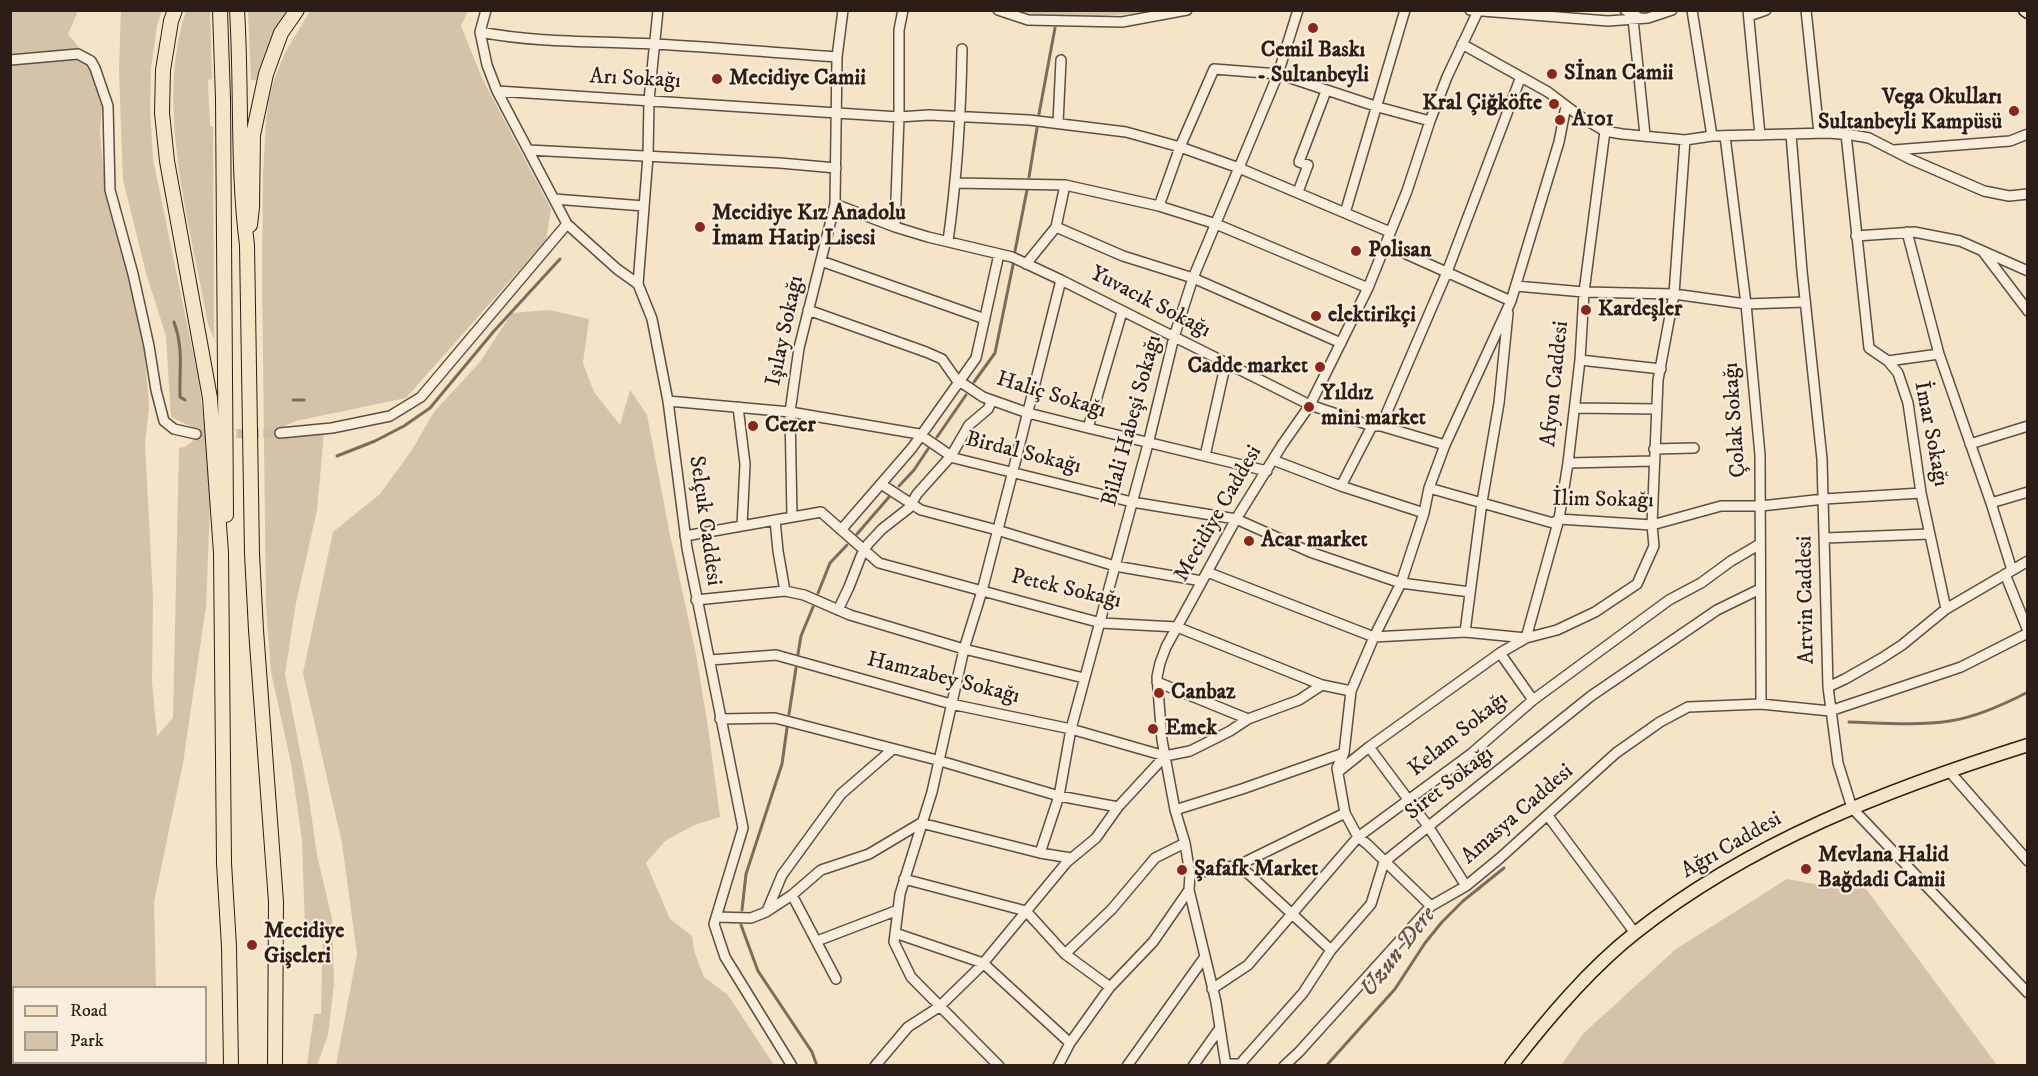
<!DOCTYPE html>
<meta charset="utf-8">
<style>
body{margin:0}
#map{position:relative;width:2038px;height:1076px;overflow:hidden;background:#f6e4c7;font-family:"IM FELL DW Pica",serif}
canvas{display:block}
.frame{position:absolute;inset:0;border:12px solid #2d1d17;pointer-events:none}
.legend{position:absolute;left:12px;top:986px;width:195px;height:78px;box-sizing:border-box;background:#f9eddb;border:2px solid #a79a8d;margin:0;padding:8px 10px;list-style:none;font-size:18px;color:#2d1d17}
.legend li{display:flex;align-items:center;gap:12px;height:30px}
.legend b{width:30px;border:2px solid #a79a8d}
</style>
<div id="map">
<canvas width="2038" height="1076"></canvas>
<div class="frame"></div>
<ul class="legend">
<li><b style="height:8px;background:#f6e4c7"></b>Road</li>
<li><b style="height:16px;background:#d4c2a9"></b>Park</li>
</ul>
</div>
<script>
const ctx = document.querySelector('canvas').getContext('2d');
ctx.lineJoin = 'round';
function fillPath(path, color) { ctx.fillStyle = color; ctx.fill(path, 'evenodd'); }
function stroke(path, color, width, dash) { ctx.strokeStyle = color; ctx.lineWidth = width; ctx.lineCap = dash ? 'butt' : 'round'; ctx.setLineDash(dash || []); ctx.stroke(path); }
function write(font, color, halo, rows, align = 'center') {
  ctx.font = font + ' "IM FELL DW Pica",serif'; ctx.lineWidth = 4.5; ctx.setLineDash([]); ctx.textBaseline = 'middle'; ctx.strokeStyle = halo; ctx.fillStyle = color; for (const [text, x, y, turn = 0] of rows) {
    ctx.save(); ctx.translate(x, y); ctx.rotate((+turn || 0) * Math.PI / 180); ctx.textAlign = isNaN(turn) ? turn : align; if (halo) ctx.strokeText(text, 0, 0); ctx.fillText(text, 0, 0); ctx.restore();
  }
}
fillPath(new Path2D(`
 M10 11H78L68 34 78 46 95 72 102 107 100 131 103 165 116 231 143 329 149 407 145 444 153 598 152 682 157 736 173 718 179 448 185 447 195 439 196 429 171 417 166 336 146 273 123 180 119 69 121 11H162L157 25 151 68 150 110 153 159 199 382 211 480 206 606 183 763 154 902 156 987 14 988V1062H166L167 1065H11Z
 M186 11H210L212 79 208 80 210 126 213 127 214 339 208 324C191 226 154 107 186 11Z
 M248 11H288L276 29 256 80H251Z
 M310 11H468L461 26 482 78 551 209 546 240 406 398 296 421 280 428 279 439 324 433 317 510 296 603 285 674 308 792 317 855 332 919 334 984 328 1035 317 1065H307L314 1014H321L323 926 305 925 302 840 291 763 271 672 266 606 262 273 263 173 266 122 269 99 275 77 286 51Z
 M1018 11H1155C1124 16 1047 20 1018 11Z
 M549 310 589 319 583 363 594 392 620 425 630 390 647 415 669 530 696 654 708 727 720 817 694 825 665 841 646 863 670 919 692 936 694 951 704 977 728 995 774 1065H336L357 954 342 843 303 673 333 532 380 494 412 450 434 412 480 362 512 313Z
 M1787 879 1831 887 1863 885 1997 1065H1561L1584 1033 1676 949Z`), '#d4c2a9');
stroke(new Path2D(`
 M1039 114 1055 28
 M1029 177 1037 128
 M1015 251 1027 190
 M174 322C184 350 179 368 180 397L185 400
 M974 382 995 353 1013 265
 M293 400H304
 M937 437 966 395
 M337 456 375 441 404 426 430 408 494 331 560 259
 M899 486 914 470 928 449
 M857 534 889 497
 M818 593 830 563 847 545
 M798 654 801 636 813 607
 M789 714 796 668
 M1849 722C1882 723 1917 726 1950 721 1977 717 2003 705 2028 692
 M742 910 746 874 782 764 787 728
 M741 925 758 971 812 1052 817 1066
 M1326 1066 1395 989 1425 943 1442 922 1463 901 1504 868`), '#7d6c5d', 3);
stroke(new Path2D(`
 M196 434 280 433`), '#cebca4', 9, [9, 4.5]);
const minor = new Path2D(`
 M486 10 480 32 487 65 497 91 567 224 617 269 638 284 652 319 668 401 687 548 743 828 714 924 725 957 792 1066
 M998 10 1028 20 1122 22 1187 10
 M1470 10 1608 21 1648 18 1672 10
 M1625 10 1640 18
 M1692 10 1712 136
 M1748 10 1760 135
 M1806 10 1819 133
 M1749 16 1766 10
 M1633 19 1645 135
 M480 32C537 43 596 41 654 44 715 47 776 53 837 57
 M1462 44 1548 92 1581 117 1605 131 1622 134 1685 140 1712 136 1828 133 1852 135 1869 138 1910 159 1984 191 2009 196 2028 194
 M10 60 78 54 91 61 95 68 108 106 110 190 133 274 149 346 156 390 164 421 174 429 196 434
 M497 91 899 117 929 115 1029 120 1126 132 1180 147 1239 168 1390 232
 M1058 123 1061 60
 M1791 134 1802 271 1822 459 1828 687 1838 763 1852 808 2028 993
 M1846 134 1869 348 1888 361 1898 373 1908 403 1921 493 1946 609
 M1725 136 1746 304 1760 455 1761 704
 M528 150 780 163 836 168
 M1894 150 2010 141 2028 134
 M956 183 1065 185 1159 206 1216 224 1368 288
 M1298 192 1308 165 1299 162 1326 91
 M554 199 644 206
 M835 204 895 227 928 237 1012 257 1061 280 1310 405 1372 426H1381L1445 445
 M1159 206 1180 147 1214 69 1278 74 1378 107 1430 121
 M1345 213 1405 10
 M895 227 899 117V30L903 10
 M1056 227 1123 256 1193 278 1341 343
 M1907 232 1939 354 1991 503 2012 570
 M1856 236 1914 232 1960 241 2028 271
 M948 241C957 177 961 114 962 49
 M1386 245 1511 301
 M1984 253 2028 311
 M821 261 985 319
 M1026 264 1056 227 1065 185
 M638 284 648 156 649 100 658 10
 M1516 286 1584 292 1674 294 1746 304 1805 302
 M808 310 926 352 942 359 956 379 983 397 1028 413 1088 428 1267 471
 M1580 360 1661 369
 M1888 361 1939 354
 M668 401 790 412 919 434 954 458 1132 502 1236 519 1310 552 1401 583 1470 592
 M738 407 745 464 742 526
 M1575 408 1657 409
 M1381 426 1447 272 1520 79
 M1088 428 1122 312
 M280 433 332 428 390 416 421 397 567 224
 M1970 444 2028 426
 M1654 449 1694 448
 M1205 456 1226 362
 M1273 460 1341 486 1424 513
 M1568 463 1654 461
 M881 484 921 510 997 530 1115 566 1202 581
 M1341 486 1372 426
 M1429 488 1553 523 1559 519 1652 525 1721 506H1761L1824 499 1921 493
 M1991 503 2028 492
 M792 517 790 412 799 348 835 204 837 57 843 10
 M775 520 778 551 785 591
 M841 530 912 448 976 358 999 254
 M685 536 821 512 879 563 1101 623 1177 627 1322 685 1351 691
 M1825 538 1929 534
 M1207 572 1374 637 1465 632 1526 638 1559 519 1568 463 1580 360 1584 292 1605 131
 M2005 574 2028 631
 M696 600 785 591 804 595 850 615 964 649 1084 678
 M838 610 849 587 861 556 868 544 882 529 909 508 917 494 951 456 969 425 988 409 992 400
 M1465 632 1482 502 1499 403 1508 313
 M1500 653 1533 700
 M710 660 776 655 951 704 1071 729 1165 756 1190 751 1230 731 1248 719 1299 700 1322 685
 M1157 682 1248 719
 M1828 687 1845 679 1882 658 1902 645 1946 609 2028 561
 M720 719 775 718 937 760 1059 796 1118 807
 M1369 747 1428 826 1466 886
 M1949 771 2028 861
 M1338 772 1369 747 1500 653 1526 638 1557 630 1595 612 1637 584 1654 546 1652 525 1658 380 1674 294 1685 140
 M1175 810 1242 789 1344 753
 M1548 816 1635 933
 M1040 853 1059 796 1071 729 1148 444 1174 337 1193 278 1278 74 1298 10
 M1239 865 1331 950
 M1190 874 1239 865 1345 813
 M904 879 1026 911 1065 954 1110 987
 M792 895 836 979
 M1431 906 1367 844 1358 837 1345 813 1337 768 1344 753 1351 691 1374 637 1401 583 1424 513 1429 488 1445 445 1511 301 1559 142 1566 106
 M767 911 782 875 841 794 893 749
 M716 917 751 918 766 912 792 895 821 870 869 854 921 823 1040 853 1071 858
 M895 933 983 963 1070 1043
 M817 941 898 910
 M1065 954 1112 909 1155 858 1185 843
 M1212 989 1248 965 1358 837 1472 753 1533 700 1669 600 1701 583 1731 561 1760 544
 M1227 1064H1240L1303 993 1331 950 1371 904 1384 862 1591 696 1717 610 1760 589
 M875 1066 908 1027 939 1007 980 967 1067 862 1096 838 1118 807 1165 756
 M999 1066 911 977 894 942 900 894 932 792 964 649 982 591 1013 471 1061 280
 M1058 1066 1070 1043 1110 987 1153 942 1189 890
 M1127 1066 1204 958
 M1193 1066 1220 1028
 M1226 1066 1216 1002 1189 890 1190 874 1185 843 1175 810 1162 740 1157 677 1160 663 1166 647 1236 519 1282 445 1310 405 1368 288 1407 191 1430 121 1447 77 1478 11
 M1284 1066 1299 1052 1431 906 1466 886 1500 858 1616 753 1660 722 1688 707 1761 704 1830 711 1961 667 2028 633`);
const major = new Path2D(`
 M2025 10 2028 12
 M1511 1066C1547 1019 1588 970 1635 933 1750 842 1888 789 2028 745`);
const highway = new Path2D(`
 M175 10 171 21 163 70 162 113 167 161 210 398 221 553 224 863 229 947 231 1066
 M220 10 223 99 226 515
 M237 10C242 89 237 168 247 245L252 554 256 630 276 902 275 1066
 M250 225 252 207 253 135 266 74 281 33 297 10`);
stroke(minor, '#5f4f43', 12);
stroke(major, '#2d1d17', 15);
stroke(highway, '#2d1d17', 16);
stroke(minor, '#f9eddb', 9);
stroke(major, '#f6e4c7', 12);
stroke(highway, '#f6e4c7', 14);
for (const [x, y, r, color] of [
 [1313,28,6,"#8f2418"],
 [1552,74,6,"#8f2418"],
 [717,79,6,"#8f2418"],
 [1554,104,6,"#8f2418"],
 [2014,111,6,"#8f2418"],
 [1560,120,6,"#8f2418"],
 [700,227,6,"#8f2418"],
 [1356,251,6,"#8f2418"],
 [1586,310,6,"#8f2418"],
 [1316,316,6,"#8f2418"],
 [1320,367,6,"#8f2418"],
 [1309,407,6,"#8f2418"],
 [753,426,6,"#8f2418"],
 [1249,541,6,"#8f2418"],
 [1159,693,6,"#8f2418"],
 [1153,729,6,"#8f2418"],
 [1806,869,6,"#8f2418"],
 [1182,870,6,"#8f2418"],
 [252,945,6,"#8f2418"]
]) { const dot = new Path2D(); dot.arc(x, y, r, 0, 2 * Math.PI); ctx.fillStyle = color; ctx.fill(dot); stroke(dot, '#f9eddb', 2); }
write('bold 22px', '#2d1d17', '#f9eddb', [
 ["Cemil Baskı",1313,51,"center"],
 ["- Sultanbeyli",1313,76,"center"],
 ["Sİnan Camii",1564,74],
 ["Mecidiye Camii",729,79],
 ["Vega Okulları",2002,98,"right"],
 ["Sultanbeyli Kampüsü",2002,123,"right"],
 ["Kral Çiğköfte",1542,104,"right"],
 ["A101",1572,120],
 ["Mecidiye Kız Anadolu",712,214],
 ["İmam Hatip Lisesi",712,239],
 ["Polisan",1368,251],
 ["Kardeşler",1598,310],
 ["elektirikçi",1328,316],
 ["Cadde market",1308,367,"right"],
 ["Yıldız",1321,394],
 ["mini market",1321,419],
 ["Cezer",765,426],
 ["Acar market",1261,541],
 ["Canbaz",1171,693],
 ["Emek",1165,729],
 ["Mevlana Halid",1818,856],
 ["Bağdadi Camii",1818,881],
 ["Şafafk Market",1194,870],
 ["Mecidiye",264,932],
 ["Gişeleri",264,957]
], 'left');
write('22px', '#2d1d17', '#f9eddb', [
 ["Arı Sokağı",635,80,3],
 ["Yuvacık Sokağı",1150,303,27],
 ["Işılay Sokağı",786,331,-78],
 ["Afyon Caddesi",1556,384,-84],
 ["Haliç Sokağı",1051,396,17],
 ["Çolak Sokağı",1736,420,-94],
 ["Bilali Habeşi Sokağı",1133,421,-75],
 ["İmar Sokağı",1930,434,79],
 ["Birdal Sokağı",1023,454,14],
 ["İlim Sokağı",1603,501,1],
 ["Mecidiye Caddesi",1219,514,-60],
 ["Selçuk Caddesi",704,521,82],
 ["Petek Sokağı",1066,590,13],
 ["Artvin Caddesi",1807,600,-91],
 ["Hamzabey Sokağı",943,679,14],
 ["Kelam Sokağı",1459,735,-39],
 ["Siret Sokağı",1450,784,-38],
 ["Amasya Caddesi",1518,815,-41],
 ["Ağrı Caddesi",1732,846,-30]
]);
write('italic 24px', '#625145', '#f9eddb', [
 ["Uzun Dere",1399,953,-52]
]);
</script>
